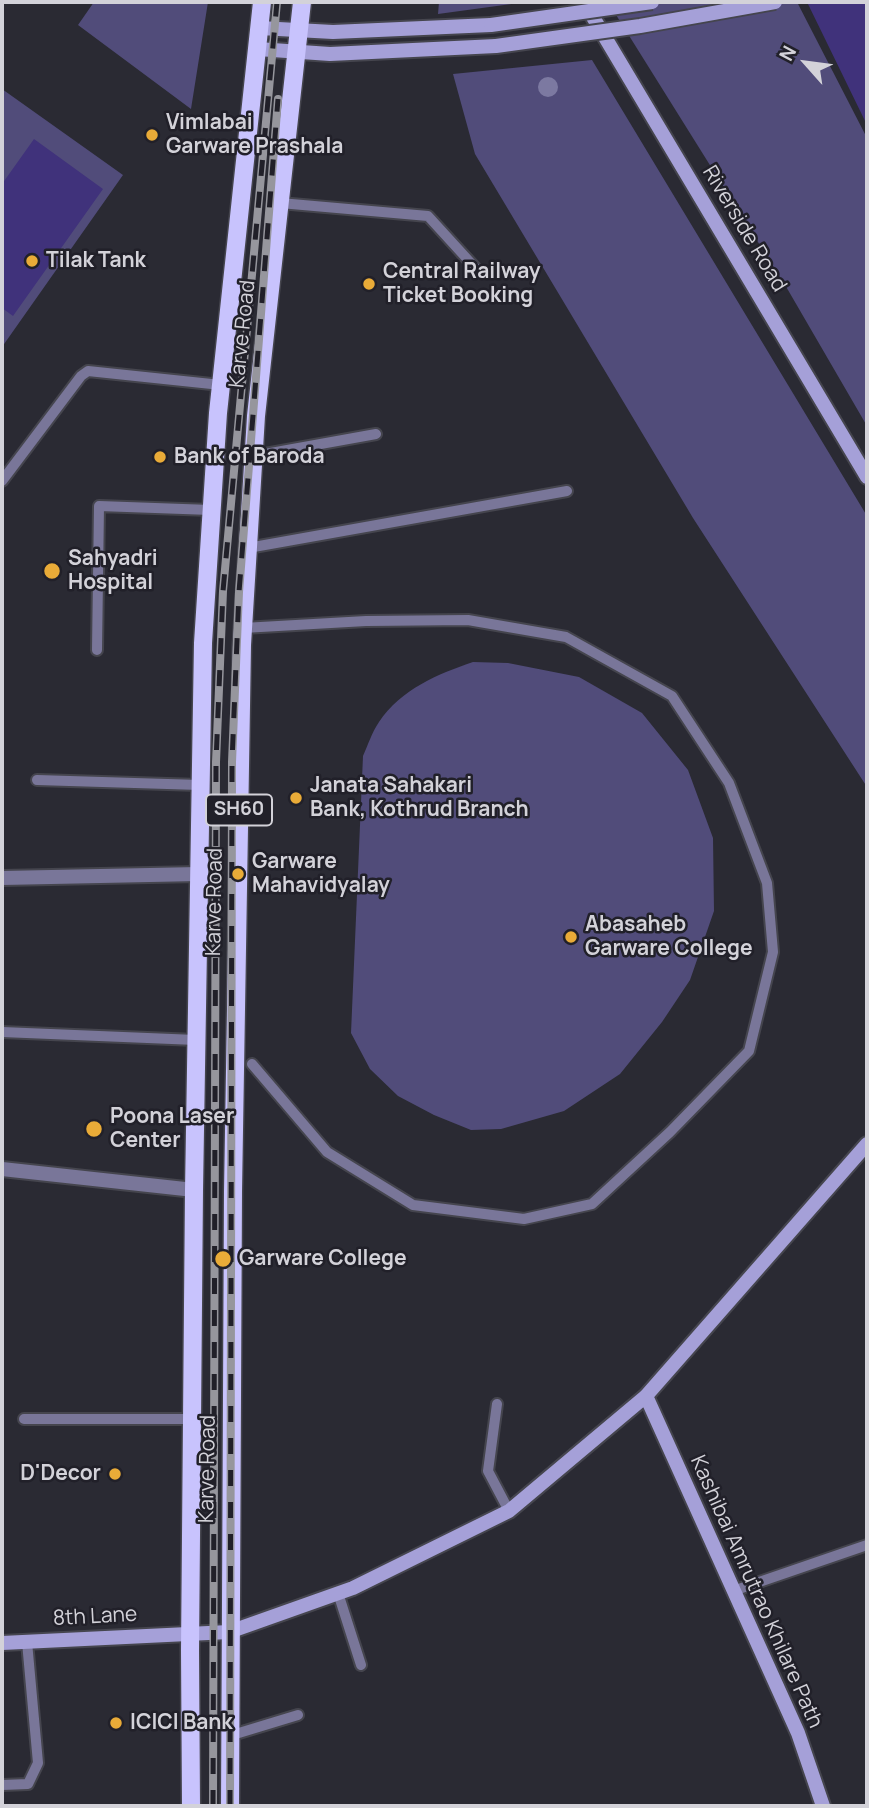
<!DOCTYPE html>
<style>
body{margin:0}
#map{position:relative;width:869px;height:1808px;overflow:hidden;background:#2a2a33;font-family:Manrope,sans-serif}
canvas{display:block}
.frame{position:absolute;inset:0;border:4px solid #d3d2d9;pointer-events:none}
.north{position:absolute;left:771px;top:28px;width:70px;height:70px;-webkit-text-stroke:5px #212029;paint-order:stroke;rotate:298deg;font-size:19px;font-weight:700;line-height:28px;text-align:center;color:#d3d2d9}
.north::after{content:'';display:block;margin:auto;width:24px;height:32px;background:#d3d2d9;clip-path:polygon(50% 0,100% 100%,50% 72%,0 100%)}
</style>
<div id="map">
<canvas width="869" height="1808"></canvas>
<div class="frame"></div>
<div class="north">N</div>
</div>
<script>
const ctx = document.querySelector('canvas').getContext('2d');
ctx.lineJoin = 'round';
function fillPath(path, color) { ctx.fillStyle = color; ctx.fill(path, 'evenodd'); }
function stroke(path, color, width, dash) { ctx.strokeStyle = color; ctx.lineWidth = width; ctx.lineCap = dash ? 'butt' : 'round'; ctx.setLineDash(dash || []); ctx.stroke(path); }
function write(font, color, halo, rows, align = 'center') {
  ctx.font = font + ' Manrope,sans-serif'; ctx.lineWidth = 5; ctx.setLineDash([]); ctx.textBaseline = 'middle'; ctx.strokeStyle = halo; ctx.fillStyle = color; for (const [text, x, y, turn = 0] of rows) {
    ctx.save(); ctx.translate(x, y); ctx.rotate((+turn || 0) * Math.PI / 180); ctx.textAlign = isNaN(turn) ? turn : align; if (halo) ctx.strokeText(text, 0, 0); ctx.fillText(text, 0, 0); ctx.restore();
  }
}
fillPath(new Path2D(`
 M94 2H208L191 109 78 25Z
 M439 2H526L438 14Z
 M608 2H797L867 138V426L788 290Z
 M592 60 867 516V787L693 518 475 154 453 74Z
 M2 89 123 175 2 347Z
 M473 662 508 663 579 677 642 713 688 770 713 838 714 911 690 980 662 1022 620 1074 564 1111 501 1129 471 1130 434 1115 398 1096 370 1069 351 1033 363 756C368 745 372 732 379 722 401 689 438 674 473 662Z`), '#514c7a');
fillPath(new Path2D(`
 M807 2H867V125Z
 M34 139 103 189 13 316 2 308V184Z`), '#40327b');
const lane = new Path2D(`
 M280 203 428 216 480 273
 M254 456 376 434
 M2 481 81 376 88 371 221 385
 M248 548 567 491
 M243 628 366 621 468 620 566 637 672 696 729 783 767 883 773 952 749 1051 670 1132 592 1204 524 1219 413 1205 327 1152 252 1064
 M97 650 99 506 211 510
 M37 780 200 785
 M2 1032 196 1040
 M497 1404 488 1471 509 1511
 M24 1419H192
 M733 1591 867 1545
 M338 1593 361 1665
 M229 1736 298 1715
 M2 1785 28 1784 38 1763 27 1642`);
const street = new Path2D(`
 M2 878 199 874
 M2 1169 194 1190`);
const secondary = new Path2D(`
 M584 2 867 477
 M260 28 333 32 491 25
 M258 49 330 54 496 46
 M646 1396 798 1733 823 1806
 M2 1643 229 1632 353 1588 509 1511 646 1396 867 1144`);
const primary = new Path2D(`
 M191 1806 190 1650 194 1190 203 643 218 413 262 2
 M230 1806 233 1191 242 645 256 416 302 2`);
stroke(lane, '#45454e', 14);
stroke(street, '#45454e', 18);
stroke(secondary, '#45454e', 18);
stroke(primary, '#45454e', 21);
stroke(lane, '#797699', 10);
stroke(street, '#797699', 14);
stroke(secondary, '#a5a0d8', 14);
stroke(primary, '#c8c3fd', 18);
const rail = new Path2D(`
 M213 1806 216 762 223 591 277 2
 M230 1806 232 762 239 592 278 99`);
stroke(rail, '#96969d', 8);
stroke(rail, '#212029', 5, [16]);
const secondaryBridge = new Path2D(`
 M491 25 652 2
 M496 46 640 26 775 2`);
stroke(secondaryBridge, '#45454e', 18, []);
stroke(secondaryBridge, '#a5a0d8', 14);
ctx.fillStyle = '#7c79a1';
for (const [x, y] of [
 [548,87]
]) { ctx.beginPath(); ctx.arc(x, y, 10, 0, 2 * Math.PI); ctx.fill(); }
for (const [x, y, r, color] of [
 [152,135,7,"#e9ab38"],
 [32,261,7,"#e9ab38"],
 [369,284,7,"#e9ab38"],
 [160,457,7,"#e9ab38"],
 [52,571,9,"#e9ab38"],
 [296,798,7,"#e9ab38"],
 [238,874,7,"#e9ab38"],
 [571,937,7,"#e9ab38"],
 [94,1129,9,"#e9ab38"],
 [223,1259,9,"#e9ab38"],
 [115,1474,7,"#e9ab38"],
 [116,1723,7,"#e9ab38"]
]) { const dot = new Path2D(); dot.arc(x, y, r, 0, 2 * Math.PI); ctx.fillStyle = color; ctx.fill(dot); stroke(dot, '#212029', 2.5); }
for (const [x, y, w] of [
 [239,810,66]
]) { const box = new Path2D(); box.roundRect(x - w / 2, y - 15.5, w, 31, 5); ctx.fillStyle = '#212029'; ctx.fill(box); stroke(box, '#d3d2d9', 2); }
write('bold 19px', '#d3d2d9', null, [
 ["SH60",239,810]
]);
write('bold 21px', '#d3d2d9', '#212029', [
 ["Vimlabai",166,123],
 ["Garware Prashala",166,147],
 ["Tilak Tank",46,261],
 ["Central Railway",383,272],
 ["Ticket Booking",383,296],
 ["Bank of Baroda",174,457],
 ["Sahyadri",68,559],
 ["Hospital",68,583],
 ["Janata Sahakari",310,786],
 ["Bank, Kothrud Branch",310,810],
 ["Garware",252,862],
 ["Mahavidyalay",252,886],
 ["Abasaheb",585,925],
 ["Garware College",585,949],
 ["Poona Laser",110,1117],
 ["Center",110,1141],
 ["Garware College",239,1259],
 ["D'Decor",101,1474,"right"],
 ["ICICI Bank",130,1723]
], 'left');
write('21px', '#d3d2d9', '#212029', [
 ["Riverside Road",744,229,59],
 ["Karve Road",243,334,-84],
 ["Karve Road",215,902,-89],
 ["Karve Road",208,1469,-89],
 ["Kashibai Amrutrao Khilare Path",756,1592,66],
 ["8th Lane",95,1617,-3]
]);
</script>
